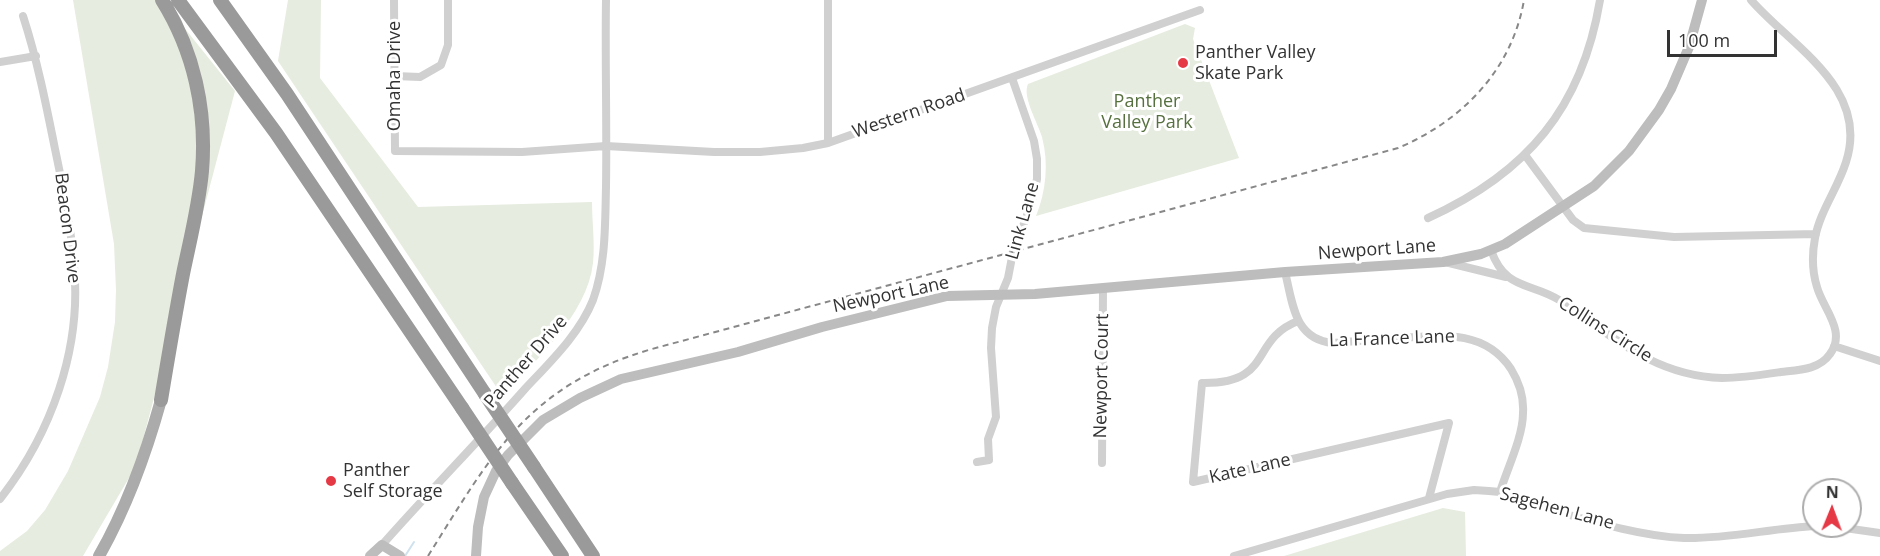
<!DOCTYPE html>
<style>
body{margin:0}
#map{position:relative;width:1880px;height:556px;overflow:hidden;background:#fff;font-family:"Open Sans",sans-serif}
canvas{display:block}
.north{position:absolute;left:1802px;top:478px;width:60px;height:60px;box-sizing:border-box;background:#fff;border:2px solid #adadad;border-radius:50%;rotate:1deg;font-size:16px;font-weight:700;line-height:24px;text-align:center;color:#333}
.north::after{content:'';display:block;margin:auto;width:21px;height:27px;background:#e63946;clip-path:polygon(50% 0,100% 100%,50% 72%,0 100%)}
.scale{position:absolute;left:1667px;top:30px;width:110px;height:27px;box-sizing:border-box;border:3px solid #333;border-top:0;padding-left:8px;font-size:18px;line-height:21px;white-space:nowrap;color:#333;-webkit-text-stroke:4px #fff;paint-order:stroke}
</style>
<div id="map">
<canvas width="1880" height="556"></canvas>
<div class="north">N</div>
<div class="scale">100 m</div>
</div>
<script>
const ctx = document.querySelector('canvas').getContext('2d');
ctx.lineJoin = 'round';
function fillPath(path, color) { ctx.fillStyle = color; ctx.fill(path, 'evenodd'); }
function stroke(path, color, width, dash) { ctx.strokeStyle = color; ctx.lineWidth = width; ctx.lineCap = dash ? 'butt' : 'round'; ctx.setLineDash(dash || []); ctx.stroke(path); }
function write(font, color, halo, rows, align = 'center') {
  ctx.font = font + ' "Open Sans",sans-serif'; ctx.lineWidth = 6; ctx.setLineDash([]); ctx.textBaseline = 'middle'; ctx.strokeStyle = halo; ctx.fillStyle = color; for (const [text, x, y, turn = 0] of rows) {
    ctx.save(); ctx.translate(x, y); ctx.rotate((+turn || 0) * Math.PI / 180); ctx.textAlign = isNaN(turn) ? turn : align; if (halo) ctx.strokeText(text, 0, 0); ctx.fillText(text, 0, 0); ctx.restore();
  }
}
fillPath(new Path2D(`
 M73 0H162L235 91 136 466 83 556H0V551L27 531 45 510 68 471 100 397 108 367 115 322 116 290 114 244Z
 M288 0H321L320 78 418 207 592 202C592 222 595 243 593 263 587 315 536 359 503 397L278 61Z
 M1185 24 1195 28 1193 39 1239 158 1036 216C1046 192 1049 163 1042 137 1038 123 1022 97 1028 84Z
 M1443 508 1465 512 1466 556H1284Z`), '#e6ecdf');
stroke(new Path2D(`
 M405 556 414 542`), '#cfe2ee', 2);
stroke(new Path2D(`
 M394 0 395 151 522 152 606 146 714 152H760L803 148 828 143 1200 10
 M828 0V143
 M0 62 36 56
 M395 76 420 77 441 65 448 45V0
 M1525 155 1573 220 1584 228 1674 237 1816 234
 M1428 218C1527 173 1582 108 1600 0
 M1491 250C1505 291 1532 282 1561 301 1613 337 1655 376 1722 378 1742 378 1761 375 1781 372 1798 370 1819 370 1830 354 1847 331 1823 309 1817 287 1812 271 1812 254 1815 238 1820 211 1838 188 1846 162 1870 88 1792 47 1751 0
 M1445 262 1506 277
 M1285 272C1293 304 1294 339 1333 343 1356 341 1379 339 1402 338 1443 335 1485 330 1511 369 1519 382 1524 398 1523 413 1523 437 1507 469 1500 492
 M1298 321C1249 340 1274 384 1202 383L1193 482 1449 423 1429 498
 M1834 346 1880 361
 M977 462 989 460 988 439 996 417 991 348 992 328 996 307 1008 278 1013 252 1031 205 1037 179V159L1034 141 1012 78
 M1102 463 1103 289
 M0 499C51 434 82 349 74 266 71 226 63 187 55 149 46 104 37 59 23 16
 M1831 526 1880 533
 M382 545C428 493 477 443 524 390 549 363 579 335 593 300 606 264 605 225 606 187 607 125 605 62 606 0
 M1234 556 1447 494 1474 490 1489 491 1500 492 1515 500C1566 513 1632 536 1684 538 1729 539 1772 528 1816 526`), '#d0d0d0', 8);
stroke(new Path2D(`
 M370 556 382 545 400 556
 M476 556 478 527 484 497 496 471 508 455 543 420 580 398 621 379 738 352 822 327 947 296 1035 294 1285 272 1443 262 1481 254 1505 244 1594 186 1629 151 1659 110 1671 89 1689 47 1702 0`), '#bdbdbd', 10);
stroke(new Path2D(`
 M99 556C127 507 146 454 161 400`), '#ababab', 12);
stroke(new Path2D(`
 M178 0 276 133 462 408
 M220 0 287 94 485 394
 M161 400C168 358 175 316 183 274 190 240 199 205 202 171 207 111 194 51 162 0
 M534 467 593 556
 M512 483 562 556`), '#9a9a9a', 14);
stroke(new Path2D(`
 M428 556C492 454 528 385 652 349L1398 148C1462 121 1512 70 1524 0`), '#888', 2, [6, 4.5]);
stroke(new Path2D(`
 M485 394 534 467
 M462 408 512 483`), '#9a9a9a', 14);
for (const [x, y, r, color] of [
 [1183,63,6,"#e63946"],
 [331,481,6,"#e63946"]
]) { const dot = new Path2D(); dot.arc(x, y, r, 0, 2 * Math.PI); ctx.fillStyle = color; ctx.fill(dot); stroke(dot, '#fff', 2); }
write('18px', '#333', '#fff', [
 ["Panther Valley",1195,53],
 ["Skate Park",1195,74],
 ["Panther",343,471],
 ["Self Storage",343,492]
], 'left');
write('18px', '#333', '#fff', [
 ["Omaha Drive",395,76,-90],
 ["Western Road",909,114,-19],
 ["Link Lane",1023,221,-74],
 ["Beacon Drive",67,228,83],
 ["Newport Lane",1377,250,-4],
 ["Newport Lane",891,295,-12],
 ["Collins Circle",1605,330,32],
 ["La France Lane",1392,339,-2],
 ["Panther Drive",526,362,-49],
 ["Newport Court",1102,376,-89],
 ["Kate Lane",1250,469,-13],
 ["Sagehen Lane",1557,509,15]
]);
write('18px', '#56703f', '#fff', [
 ["Panther",1147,102],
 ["Valley Park",1147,123]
]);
</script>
